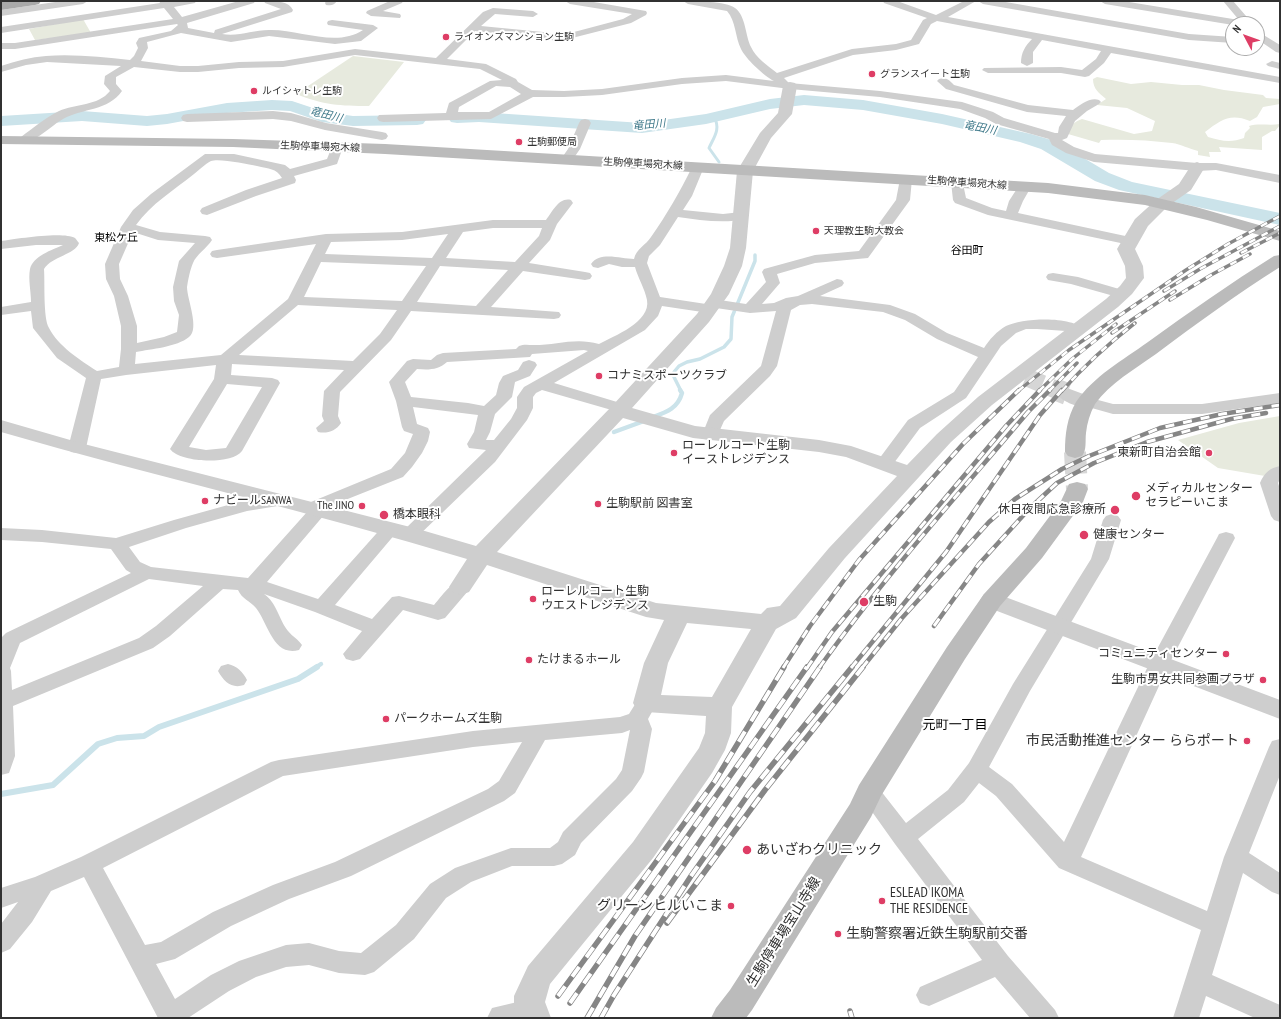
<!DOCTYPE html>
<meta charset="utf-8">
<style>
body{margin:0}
#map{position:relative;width:1281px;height:1019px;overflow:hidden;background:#fff;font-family:"PT Sans Narrow",sans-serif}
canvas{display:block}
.frame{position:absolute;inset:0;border:2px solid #313131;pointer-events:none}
.north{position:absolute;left:1225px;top:16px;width:40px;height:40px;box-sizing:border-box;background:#fff;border:1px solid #adadad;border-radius:50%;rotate:311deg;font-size:11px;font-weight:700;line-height:16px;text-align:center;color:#313131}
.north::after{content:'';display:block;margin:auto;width:14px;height:18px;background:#de3d65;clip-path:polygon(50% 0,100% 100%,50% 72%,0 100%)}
</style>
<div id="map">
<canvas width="1281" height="1019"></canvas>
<div class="frame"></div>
<div class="north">N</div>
</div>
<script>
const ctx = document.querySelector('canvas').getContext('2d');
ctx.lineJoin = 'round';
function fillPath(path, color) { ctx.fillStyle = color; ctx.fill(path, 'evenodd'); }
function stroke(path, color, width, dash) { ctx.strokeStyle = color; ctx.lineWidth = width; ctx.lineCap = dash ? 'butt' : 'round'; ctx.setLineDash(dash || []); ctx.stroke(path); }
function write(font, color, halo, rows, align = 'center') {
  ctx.font = font + ' "PT Sans Narrow","Noto Sans JP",sans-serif'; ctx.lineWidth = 4; ctx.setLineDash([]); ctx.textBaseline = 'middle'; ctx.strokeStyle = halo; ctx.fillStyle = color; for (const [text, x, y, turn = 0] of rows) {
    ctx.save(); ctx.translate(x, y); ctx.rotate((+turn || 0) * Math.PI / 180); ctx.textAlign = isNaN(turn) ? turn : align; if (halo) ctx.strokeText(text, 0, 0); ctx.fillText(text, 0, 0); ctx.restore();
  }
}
fillPath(new Path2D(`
 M83 19 91 33 35 40 29 29Z
 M353 56 404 62 369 106C340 106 324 105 296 94Z
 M1097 77 1131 84 1151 82 1182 85H1199L1224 90 1263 95 1266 98 1280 99V104L1263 107 1257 117 1250 121C1230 113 1221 120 1205 132L1208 137C1221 141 1231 143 1244 138L1245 133 1250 128 1249 126C1258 123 1270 126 1280 124V125L1275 131H1272L1262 137V150L1219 147 1221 152H1209L1210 157 1198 155V151C1189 149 1181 144 1172 143 1149 140 1124 139 1101 140L1099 143 1068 134C1071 126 1073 122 1082 119L1134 134 1152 131 1155 121 1127 108 1097 105 1106 99C1099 93 1093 89 1093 79Z
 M1280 416V466L1265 476 1218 468 1178 440 1239 423Z`), '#e7eade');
stroke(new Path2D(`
 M714 117C721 129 714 137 709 148L719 162`), '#cbe3ea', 3);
stroke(new Path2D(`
 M681 391 674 377V372L679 366 687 362 700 359 724 347 731 339 732 317 755 261V255`), '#cbe3ea', 3.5);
stroke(new Path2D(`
 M653 417C667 412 678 408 682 393L680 390
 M614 432 644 421
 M315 668 321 664`), '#cbe3ea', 4.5);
stroke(new Path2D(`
 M1 794 53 785 98 744 117 738 144 736 159 727 298 679 317 667`), '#cbe3ea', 6);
fillPath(new Path2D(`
 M804 95 863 100 942 114 1031 134 1055 141 1109 173 1132 182 1280 213V225L1119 190 1095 181 1041 149 1020 142 942 124 863 110 804 105 770 109 706 124 642 133 479 122 457 123 451 122 448 118 451 114 479 112 642 123 706 114 770 99Z
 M272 100 292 101 325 112 353 116 417 115 423 116 426 120 423 124 417 125 353 126 322 122 290 111 272 110 227 113 167 124 147 126 82 121 1 126V116L82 111 147 116 167 114 227 103Z`), '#cbe3ea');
stroke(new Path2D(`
 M1026 377 1059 391`), '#d6d6d6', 18, [18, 9]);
stroke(new Path2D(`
 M1057 390 1067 394`), '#d6d6d6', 22, [22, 11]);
stroke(new Path2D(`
 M1075 452 1077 489`), '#d6d6d6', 22, [22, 11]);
fillPath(new Path2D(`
 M62 1H88L83 4 1 16V10Z
 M159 1H196L195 3 174 7 182 17 239 1H255L254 3 187 23 188 28 214 33 215 30 281 9 265 3 264 1C274 1 288 0 293 10L292 12 222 34C238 37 253 30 269 30 299 29 336 48 363 30L328 25 327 23 328 21 332 20 373 25 378 28 361 41 335 44 269 36 231 42 181 33 147 42 148 48 141 61 180 66H198L239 62 283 61 355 49 436 58 483 12 493 8 533 11 538 14 533 17 495 14 481 26 543 32 559 36 623 19 632 14 570 4 565 1H588L646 11 647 13 646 15 631 23 576 37 560 42 543 38 475 31 447 59 486 64 516 79 518 82 532 90 564 91 602 89 682 78 726 75 774 81C764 76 745 58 741 49 735 37 736 21 727 11L688 4 683 1C695 1 726 1 735 8 746 16 745 35 751 47 756 58 768 66 777 73L852 49 896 44 911 40 923 20 927 18 884 3 883 1H897L936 15 964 1H976L948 17 1280 77V83L1111 53 1104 63 1089 76 1085 77 1061 73H988L982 70 984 68 1061 67 1082 70 1096 59 1101 51 1042 40 1033 52V63L1027 66 1021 63C1021 53 1025 46 1032 39L937 21 931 24 919 44 896 50 853 55 784 78 789 83 880 91 962 102 993 112 1004 118 1055 133H1058L1059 127 1066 116 1027 112 946 89 937 81 939 79C946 77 949 80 954 85L1028 105 1073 110C1080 105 1090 97 1099 100L1101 102 1099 104 1087 111 1075 121 1067 138 1062 140 1074 147 1095 154 1197 163H1216L1280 175V183L1216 170 1197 171 1094 162 1066 153 1052 145 1049 139 996 124 985 118 960 109 880 97 790 89 726 81 682 84 602 95 564 97H533L491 119 383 122 379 121 377 118 379 115 446 113 449 103 490 81 502 80 480 69 355 55 283 67 239 68 198 72H180L134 67 116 77V84L122 91C108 111 83 108 63 119 52 125 32 145 21 143L19 140 21 137C33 128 45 118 59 111 75 104 98 106 110 91L104 84 105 76 121 66 47 62 26 65 1 72V66C16 61 31 57 46 56 73 54 103 57 130 60L134 56 138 48 136 43 139 38 171 31 178 25 177 24 15 49H1V43H15L173 19 164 8 1 33V27L160 3ZM496 86 510 87 521 94 489 112H458L459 107Z
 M326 1H337C334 5 332 6 326 5L325 3Z
 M390 1H403L402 3 383 11 400 14 401 16 400 18 371 16 366 13 367 11Z
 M978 1H1000L1189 34 1233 37V43L1189 40 983 4Z
 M1100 1H1123L1239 20 1223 1H1233L1253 24H1233V25L1105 4Z
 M1257 31 1280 45V53L1276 52 1257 39Z
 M1272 61 1280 63V69L1268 66 1266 64Z
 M273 111 291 113 326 123 382 132 386 133 388 136 386 139 382 140 325 130 291 121 273 119 187 122 183 121 181 118 183 115 187 114Z
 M585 119 589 120 591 123 580 149 571 162H563L561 159 568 149 579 123 581 120Z
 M337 143 341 144 343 147 337 164 294 176 296 180 295 183 256 196 207 215 202 214 200 211 202 208 246 190 282 178C276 168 269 169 257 166 247 164 219 158 211 161 205 164 199 170 194 174 174 190 151 204 136 225L160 232 205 236 210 237 212 240C207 248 196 255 193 263 190 270 188 280 187 287 187 299 200 329 189 337 177 347 151 349 136 352L135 364 221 355 288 299 316 244 217 258 212 257 210 254 212 251 217 250 326 234 402 232 493 220H546C553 211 559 197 571 200L573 203 557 224 550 240 529 263 585 272 590 273 592 276 590 279 585 280 523 271 491 307 559 312 561 315 559 318 554 319 411 311 391 340 340 392 338 416 341 423C336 431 327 434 318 432L316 428 324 421 322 416 324 391 344 370 232 364 231 375 272 378 278 380 280 383 242 451C232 465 180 463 170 449L214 379 216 365 126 375 101 379 86 448 83 452 77 453 71 452 68 448 86 378 57 358 33 328 31 311 1 315V307L31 302C31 292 28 279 30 269 33 256 52 250 63 245H36L1 249V241C15 239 63 231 75 238 76 239 78 242 79 243 75 255 52 256 44 269 45 282 43 318 49 328 58 346 80 360 97 371L119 367 121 349V326L114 296 106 279 105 264 121 227 133 210 151 194 205 154H234L285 165 290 169 327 159 333 144ZM493 228H542L539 236 515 262 446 258 463 232ZM133 232 158 240 195 243 179 261 173 287 174 301 179 315 177 332 164 337 137 343V326L128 296 120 279 119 264ZM448 234 432 258 325 254 331 242 402 240ZM321 262 426 266 402 301 304 297ZM440 266 508 270 476 306 417 302ZM298 305 397 310 380 334 353 361 239 355ZM227 384 262 387 226 448 206 450 189 447Z
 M698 163 702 164 704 167 692 196 683 210 723 214 741 212 746 213 748 216 746 219C723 224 700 220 678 217L660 245 649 256 647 263 660 297 706 304 708 300 713 299 746 304 766 282 762 272 764 269 815 255 859 251 896 200 900 179 901 176H911L912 179 910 200 868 258 815 263 777 274 780 283 762 304 774 303 786 298 798 296 837 279 842 280 844 283 842 286 820 296 890 305 915 314 947 333 984 348C989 340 997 331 1006 326 1022 318 1074 315 1085 331L1082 334 1077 336 1066 331 1037 329H1026L1016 333 1001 346 966 398 920 428 891 467 885 468 879 467 876 463 908 420 954 392 978 357 937 339 905 320 883 312 812 304 800 305 791 310 777 366 770 376 724 421 716 439 710 440 704 439 702 435 710 415 761 366 776 311 750 313 716 308 714 312 709 313 662 306 658 316 645 330 554 383 627 405 629 408 627 411 621 413 615 411 542 390 536 393 533 397V408L527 420 495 462 416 538 410 540 404 538 401 534 404 530 486 450 469 448 467 444 474 432 478 415 413 407 417 424 428 428 430 432 428 441 422 453 412 467 403 477 325 508 327 511 324 515 267 582 318 599 384 525 390 523 396 525 399 529 396 533 335 605 372 619 392 597 399 596 434 605C444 594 452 578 468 583L471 587 468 591 445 618 438 620 403 610 360 659 353 661 346 659 343 654 362 631 315 612 264 594C277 603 279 620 288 631 293 637 298 639 302 645L299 650C273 657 268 623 256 608 250 601 242 599 238 590L223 589 170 636 153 648 13 706 15 756 9 773 1 775 2 637 6 633 131 573 126 570 111 549 42 542 1 540V528L42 530 116 538 174 520 246 500 278 496 284 497 287 501 284 505 247 511 186 528 129 547 140 562 151 567 248 578 307 512 303 508 306 504 391 469 405 453 413 434 404 431 402 427 396 401 389 382 407 361 413 359 431 360 437 355 443 353 516 349 519 346C524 344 528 345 534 345 557 345 576 337 599 344 614 336 651 322 647 300 645 289 638 278 635 267H622L609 264 598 268 593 267 591 264C600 251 621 259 634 259 636 249 646 245 651 237 667 214 680 192 692 167L694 164ZM584 350 588 351 524 387 517 397V408L511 419 494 440H486L490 432 495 414 512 397 515 382 530 376 537 365 535 362 529 360 523 362 518 370 503 376 499 383 496 395 484 406 468 403 411 397 405 382 417 369C429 370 438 370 447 362L530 357 532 354ZM149 579 203 586 156 626 139 638 12 690 11 671 10 668 20 643Z
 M957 178 962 179 966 198 992 208 1006 211 1009 201 1020 184H1030L1031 187 1023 201 1018 213 1130 237 1135 238 1137 241 1135 244 1130 245 988 215 955 203 953 200 951 182 952 179Z
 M1053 273 1078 277 1126 291 1128 294 1126 297 1121 298 1071 284 1048 280 1046 277 1048 274Z
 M1280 393V403L1202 414H1113L1081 405 1079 402 1081 399 1087 397 1113 404H1202Z
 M1280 466V479L1278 483 1280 489V522L1274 520 1271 516 1260 483C1264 473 1270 468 1280 466Z
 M1112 514 1118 516 1121 520 1109 559 1030 691 989 767 1012 784 1064 842 1149 664 1217 538 1219 534 1226 532 1233 534 1235 538 1169 664 1081 857 1207 911 1224 857 1269 747 1272 741 1280 739V775L1249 853 1280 873V895L1272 892 1243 873 1212 975 1280 1005V1018H1255L1206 996 1199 1018H1173L1201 930 1059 868 996 796 979 783 964 802 918 839 1008 956 1055 1010 1059 1018H1030L995 977 929 1006 920 1003 916 995 920 987 982 960 895 844 858 792 861 786 869 783 877 786 906 823 948 790 969 763 1013 684 1091 559 1103 520 1106 516Z
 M228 664C237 666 243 672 247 680L244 685C232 689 224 682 218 671L221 666Z
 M646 695 653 698 657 703 648 719 652 729 644 772 641 778 632 791 581 843 575 855 562 864 554 866H512L471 882 446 898 414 939 374 972 365 975 339 973 309 965 286 967 256 977 229 991 188 1018H158L84 877 51 891 32 922 10 949 1 953V924L18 902 1 908V888L35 877 81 857 271 762 279 760 473 731 620 717 629 714 639 698ZM630 730 622 770 616 779 563 832 558 842 550 848H511L455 868 430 884 396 925 361 953 339 951 309 943 286 945 239 961 211 975 175 999 156 964 175 959 231 926 289 899 351 876 504 801 515 793 545 740 622 733ZM522 742 499 781 488 789 335 862 273 885 213 912 161 942 145 945 103 868 283 776 473 747Z
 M530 999 539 1002 543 1010 539 1018H487L492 1008Z`), '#cecece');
fillPath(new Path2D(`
 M790 82 795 83 797 86 792 114 771 138 753 171 746 248 742 266 729 294 709 322 632 408 695 426 819 440 851 446 907 465 937 434 978 397 1106 299 1120 286 1126 278 1125 266 1117 249 1135 219 1156 200 1179 184 1192 164 1197 162 1202 164 1205 167 1191 190 1168 206 1148 226 1135 249 1143 266 1144 278 1132 294 1118 307 992 405 951 442 845 558 796 618 776 629 732 707 731 733 725 750 712 773 653 858 550 984 545 1002 551 1018H519L514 1007V996L528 966 633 842 699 748 705 733 706 716 646 712 637 710 633 703 644 663 664 620 646 617 487 565 469 592 461 595 453 592 449 587 467 559C313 512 156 477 1 432V420L84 444 418 529 476 546 612 406 697 314 711 294 724 266 730 248 737 171 760 133 778 113 783 86 785 83ZM623 418 693 438 819 452 846 457 897 476 829 548 780 606 767 608 761 614 656 603 497 552ZM687 623 751 629 712 697 661 695 668 663Z
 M1067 388 1094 398 1097 402 1094 406C1083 409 1064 404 1057 394L1060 390Z
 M992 592 1280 700V719L984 606 980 600 984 594Z`), '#cecece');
fillPath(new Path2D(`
 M1 136 233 139 385 144 1048 183 1145 195 1196 207 1280 231V241L1207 220 1145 205 1048 193 385 154 233 147 1 144Z
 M1280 255V267C1237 294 1196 324 1156 354 1135 369 1110 383 1095 404 1090 413 1087 423 1086 433 1085 441 1087 450 1082 456L1075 458 1068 456 1065 452C1065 434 1067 418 1076 402 1094 376 1123 360 1148 342 1189 312 1231 283 1274 256Z
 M1077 482 1085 484 1088 489 1083 502 1042 558 1000 606 965 659 881 796 871 817 752 1010 746 1018H711L716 1008 730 990 850 804 859 785 947 647 984 594 1026 548 1061 501 1069 484Z`), '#bbb');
fillPath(new Path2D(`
 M10 1H41L39 4 35 5 1 10V2Z`), '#a9a9a9');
const railFar2 = new Path2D(`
 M1241 253 1280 233
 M1164 291 1200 269 1280 226
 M1170 300 1211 275 1250 254
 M1112 333 1175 291
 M1018 391 1069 350 1186 270 1228 244 1280 216
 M1039 391 1072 359 1116 324
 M1049 391 1077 363
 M1062 391C1084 366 1108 344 1135 323`);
const railFar1 = new Path2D(`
 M934 626 979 564 1030 508 1057 483 1094 463 1147 442 1231 419 1266 413
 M783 668 810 626 859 560 963 444 1019 390
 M807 668 832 632 1006 426 1040 390
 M819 668C883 578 957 496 1028 412L1050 390
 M851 668 946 552 1040 415 1062 390
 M862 668 902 618 989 522 1015 499 1062 469 1089 456 1160 428 1222 414 1280 405`);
const rail = new Path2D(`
 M667 923 765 790 863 667
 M558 996 715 781 784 667
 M570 1003 807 667
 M850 1011 852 1018
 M587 1018 635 936 820 667
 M601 1018 614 995 691 876 750 792 852 667`);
stroke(railFar2, '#868686', 3.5);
stroke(railFar1, '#868686', 4.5);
stroke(rail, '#868686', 5.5);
stroke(railFar2, '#fff', 2.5, [7]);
stroke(railFar1, '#fff', 3, [9]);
stroke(rail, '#fff', 4, [12]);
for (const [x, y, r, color] of [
 [446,37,4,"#de3d65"],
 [872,74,4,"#de3d65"],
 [254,91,4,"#de3d65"],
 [519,142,4,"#de3d65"],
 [816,231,4,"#de3d65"],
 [599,376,4,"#de3d65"],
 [674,453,4,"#de3d65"],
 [1209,453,4,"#de3d65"],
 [1136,496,5,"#de3d65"],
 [205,501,4,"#de3d65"],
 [598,504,4,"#de3d65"],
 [362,506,4,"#de3d65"],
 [1115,510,5,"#de3d65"],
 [384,515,5,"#de3d65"],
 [1084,535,5,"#de3d65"],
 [533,599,4,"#de3d65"],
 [864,602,5,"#de3d65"],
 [1226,654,4,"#de3d65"],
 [529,660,4,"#de3d65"],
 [1263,680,4,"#de3d65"],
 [386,719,4,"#de3d65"],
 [1247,741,4,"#de3d65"],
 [747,850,5,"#de3d65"],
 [882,901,4,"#de3d65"],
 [731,906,4,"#de3d65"],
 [838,934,4,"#de3d65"]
]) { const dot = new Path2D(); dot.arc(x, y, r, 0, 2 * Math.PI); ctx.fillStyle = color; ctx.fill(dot); stroke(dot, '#fff', 1.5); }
write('10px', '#313131', '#fff', [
 ["ライオンズマンション生駒",454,37],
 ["グランスイート生駒",880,74],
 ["ルイシャトレ生駒",262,91],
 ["生駒郵便局",527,142],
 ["天理教生駒大教会",824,231]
], 'left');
write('10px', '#313131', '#fff', [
 ["生駒停車場宛木線",320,147,2],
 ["生駒停車場宛木線",643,164,3],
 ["生駒停車場宛木線",967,183,4]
]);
write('italic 11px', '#407a8b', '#fff', [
 ["竜田川",326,115,14],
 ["竜田川",649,125,-5],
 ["竜田川",980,128,11]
]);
write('11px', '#000', '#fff', [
 ["東松ケ丘",116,238],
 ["谷田町",967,251]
]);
write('12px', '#313131', '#fff', [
 ["コナミスポーツクラブ",607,376],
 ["ローレルコート生駒",682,446],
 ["イーストレジデンス",682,460],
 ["東新町自治会館",1201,453,"right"],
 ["メディカルセンター",1145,489],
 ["セラピーいこま",1145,503],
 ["ナビールSANWA",213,501],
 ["生駒駅前 図書室",606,504],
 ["The JINO",354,506,"right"],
 ["休日夜間応急診療所",1106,510,"right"],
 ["橋本眼科",393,515],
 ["健康センター",1093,535],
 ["ローレルコート生駒",541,592],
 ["ウエストレジデンス",541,606],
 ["生駒",873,602],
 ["コミュニティセンター",1218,654,"right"],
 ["たけまるホール",537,660],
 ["生駒市男女共同参画プラザ",1255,680,"right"],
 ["パークホームズ生駒",394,719]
], 'left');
write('13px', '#000', '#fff', [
 ["元町一丁目",955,725]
]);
write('14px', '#313131', '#fff', [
 ["市民活動推進センター ららポート",1239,741,"right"],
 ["あいざわクリニック",756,850],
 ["ESLEAD IKOMA",890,893],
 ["THE RESIDENCE",890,909],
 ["グリーンヒルいこま",723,906,"right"],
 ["生駒警察署近鉄生駒駅前交番",846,934]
], 'left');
write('14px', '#313131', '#fff', [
 ["生駒停車場宝山寺線",784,932,-58]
]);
</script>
